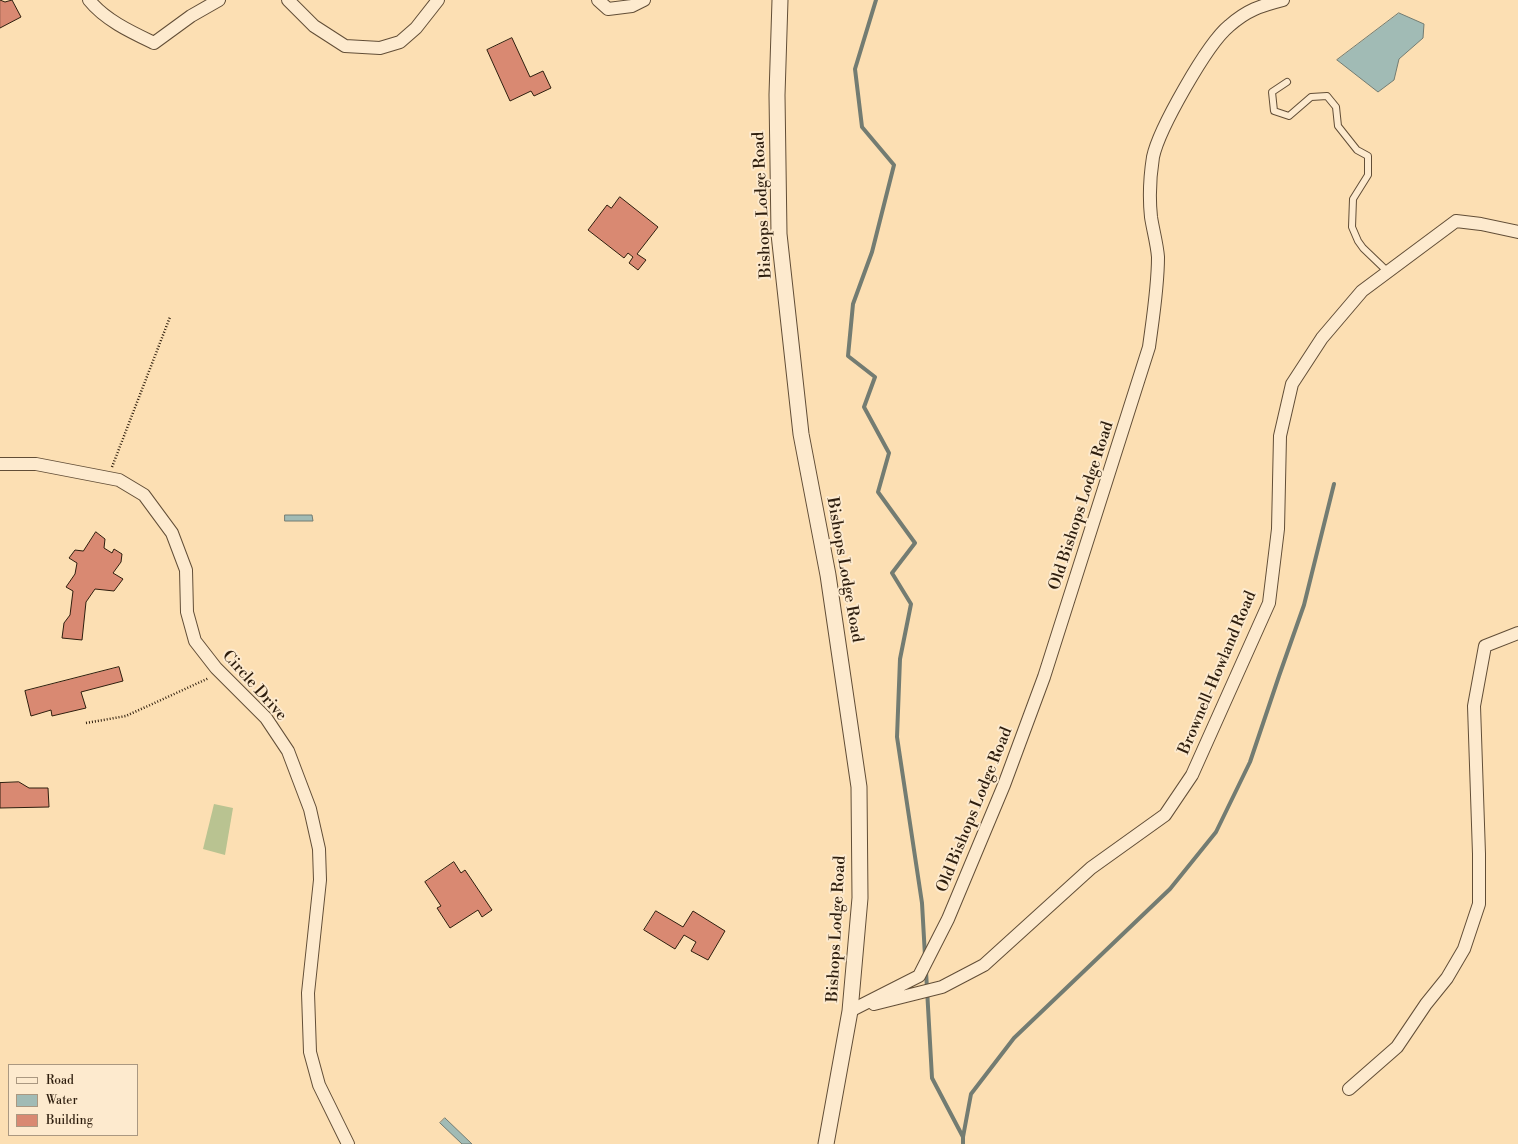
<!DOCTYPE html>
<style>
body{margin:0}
#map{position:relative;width:1518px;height:1144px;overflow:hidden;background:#fcdfb3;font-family:"Libre Bodoni",serif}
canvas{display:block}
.legend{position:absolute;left:8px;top:1064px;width:130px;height:72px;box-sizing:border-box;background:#fdeace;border:1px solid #aa9881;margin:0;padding:5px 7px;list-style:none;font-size:12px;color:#2e1e0e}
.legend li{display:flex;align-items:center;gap:8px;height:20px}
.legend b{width:20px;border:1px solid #aa9881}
</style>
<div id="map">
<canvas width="1518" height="1144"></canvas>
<ul class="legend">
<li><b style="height:5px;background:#fdeace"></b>Road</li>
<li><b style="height:11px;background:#a1bbb5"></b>Water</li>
<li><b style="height:11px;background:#d98972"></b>Building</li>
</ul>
</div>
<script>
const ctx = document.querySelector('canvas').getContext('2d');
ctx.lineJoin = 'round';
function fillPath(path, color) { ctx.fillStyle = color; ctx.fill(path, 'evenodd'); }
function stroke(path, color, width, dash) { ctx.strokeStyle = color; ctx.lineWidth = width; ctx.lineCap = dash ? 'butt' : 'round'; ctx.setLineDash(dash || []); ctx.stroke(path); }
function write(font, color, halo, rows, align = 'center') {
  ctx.font = font + ' "Libre Bodoni",serif'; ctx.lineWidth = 4; ctx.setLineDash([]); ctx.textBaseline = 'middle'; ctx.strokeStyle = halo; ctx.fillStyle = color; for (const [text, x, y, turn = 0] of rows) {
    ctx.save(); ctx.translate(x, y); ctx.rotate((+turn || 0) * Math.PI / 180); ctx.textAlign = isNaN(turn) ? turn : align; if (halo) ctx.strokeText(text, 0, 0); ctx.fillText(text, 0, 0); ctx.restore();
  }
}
fillPath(new Path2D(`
 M214 804 233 808 225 855 203 849Z`), '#b9c391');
const water = new Path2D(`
 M1399 13 1424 24 1423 38 1399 59 1394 80 1378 92 1337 60Z
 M285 515H312L313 521H285Z
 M445 1118 472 1144H462L440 1123Z`);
fillPath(water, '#a1bbb5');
stroke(water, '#737c72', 1);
stroke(new Path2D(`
 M876 0 855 69 862 127 894 165 872 252 853 304 848 356 875 377 864 407 889 453 878 492 915 543 892 573 911 604 900 659 897 737 922 903 925 956
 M926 971 932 1078 963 1137V1144
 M963 1137 971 1094 1014 1038 1170 889 1216 832 1250 762 1279 676 1304 605 1334 484`), '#737c72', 4);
const building = new Path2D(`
 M0 0 5 2 12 0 21 17 0 28Z
 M512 38 530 77 543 71 551 88 534 96 531 91 510 101 487 50Z
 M620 197 658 227 637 254 646 260 638 270 629 263 633 257 628 253 624 258 588 230 607 205 611 208Z
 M96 532 105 539 104 548 112 553 114 549 122 554 121 562 113 573 123 579 114 591 95 589 86 602 82 640 62 638 64 623 70 615 73 591 66 587 75 574 77 563 69 558 75 550 83 551Z
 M119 667 123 681 81 692 86 708 52 716 51 710 31 716 25 691Z
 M19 782 29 788H48L49 807 0 808V783Z
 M454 862 461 873 465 870 492 910 482 917 478 910 450 928 437 908 441 906 425 882Z
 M656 911 683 927 693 911 725 931 708 960 691 951 696 942 684 935 675 949 644 930Z`);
fillPath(building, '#d98972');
stroke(building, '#2e1e0e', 1);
const service = new Path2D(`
 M1287 82 1272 92 1274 111 1289 116 1311 97 1327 96 1336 107 1338 126 1357 150 1368 156V175L1353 199 1352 227 1358 241 1363 248 1388 272`);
const minor = new Path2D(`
 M89 0C105 20 131 32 154 43L191 16 219 0
 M288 0 314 26 345 46 380 48 400 42 416 28 438 0
 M598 0 608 9 632 6 644 0
 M0 464H36L119 480 144 495 172 533 186 570 187 612 195 641 216 668 266 718 288 751 310 809 319 849 320 880 308 993 310 1052 319 1085 348 1144
 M874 1004 942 987 984 965 1091 868 1165 815 1192 775 1269 603 1278 529 1280 436 1292 384 1322 338 1362 291 1456 221 1481 224 1518 232
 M850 1011 919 976 948 919 1004 785 1044 677 1149 347C1153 317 1158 287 1158 257 1157 244 1153 230 1151 217 1149 198 1150 176 1153 157 1159 129 1207 44 1229 26 1247 10 1260 6 1283 0
 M1349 1089 1397 1047 1426 1004 1447 978 1464 949 1479 904V854L1474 706 1485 646 1518 633`);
const tertiary = new Path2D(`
 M780 0 777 95 779 234 801 434 828 575 859 787 860 898 850 1011 826 1144`);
stroke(service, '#624e37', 8);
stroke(minor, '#624e37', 14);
stroke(tertiary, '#624e37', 17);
stroke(new Path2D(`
 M112 467 170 317
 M86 723 126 716 209 678`), '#2e1e0e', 2.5, [1, 2]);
stroke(service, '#fdeace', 6);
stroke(minor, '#fdeace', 12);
stroke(tertiary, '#fdeace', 15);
write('16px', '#2e1e0e', '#fdeace', [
 ["Bishops Lodge Road",763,205,-93],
 ["Old Bishops Lodge Road",1082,506,-72],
 ["Bishops Lodge Road",844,570,80],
 ["Brownell-Howland Road",1218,673,-67],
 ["Circle Drive",254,686,48],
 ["Old Bishops Lodge Road",975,810,-68],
 ["Bishops Lodge Road",837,929,-87]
]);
</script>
